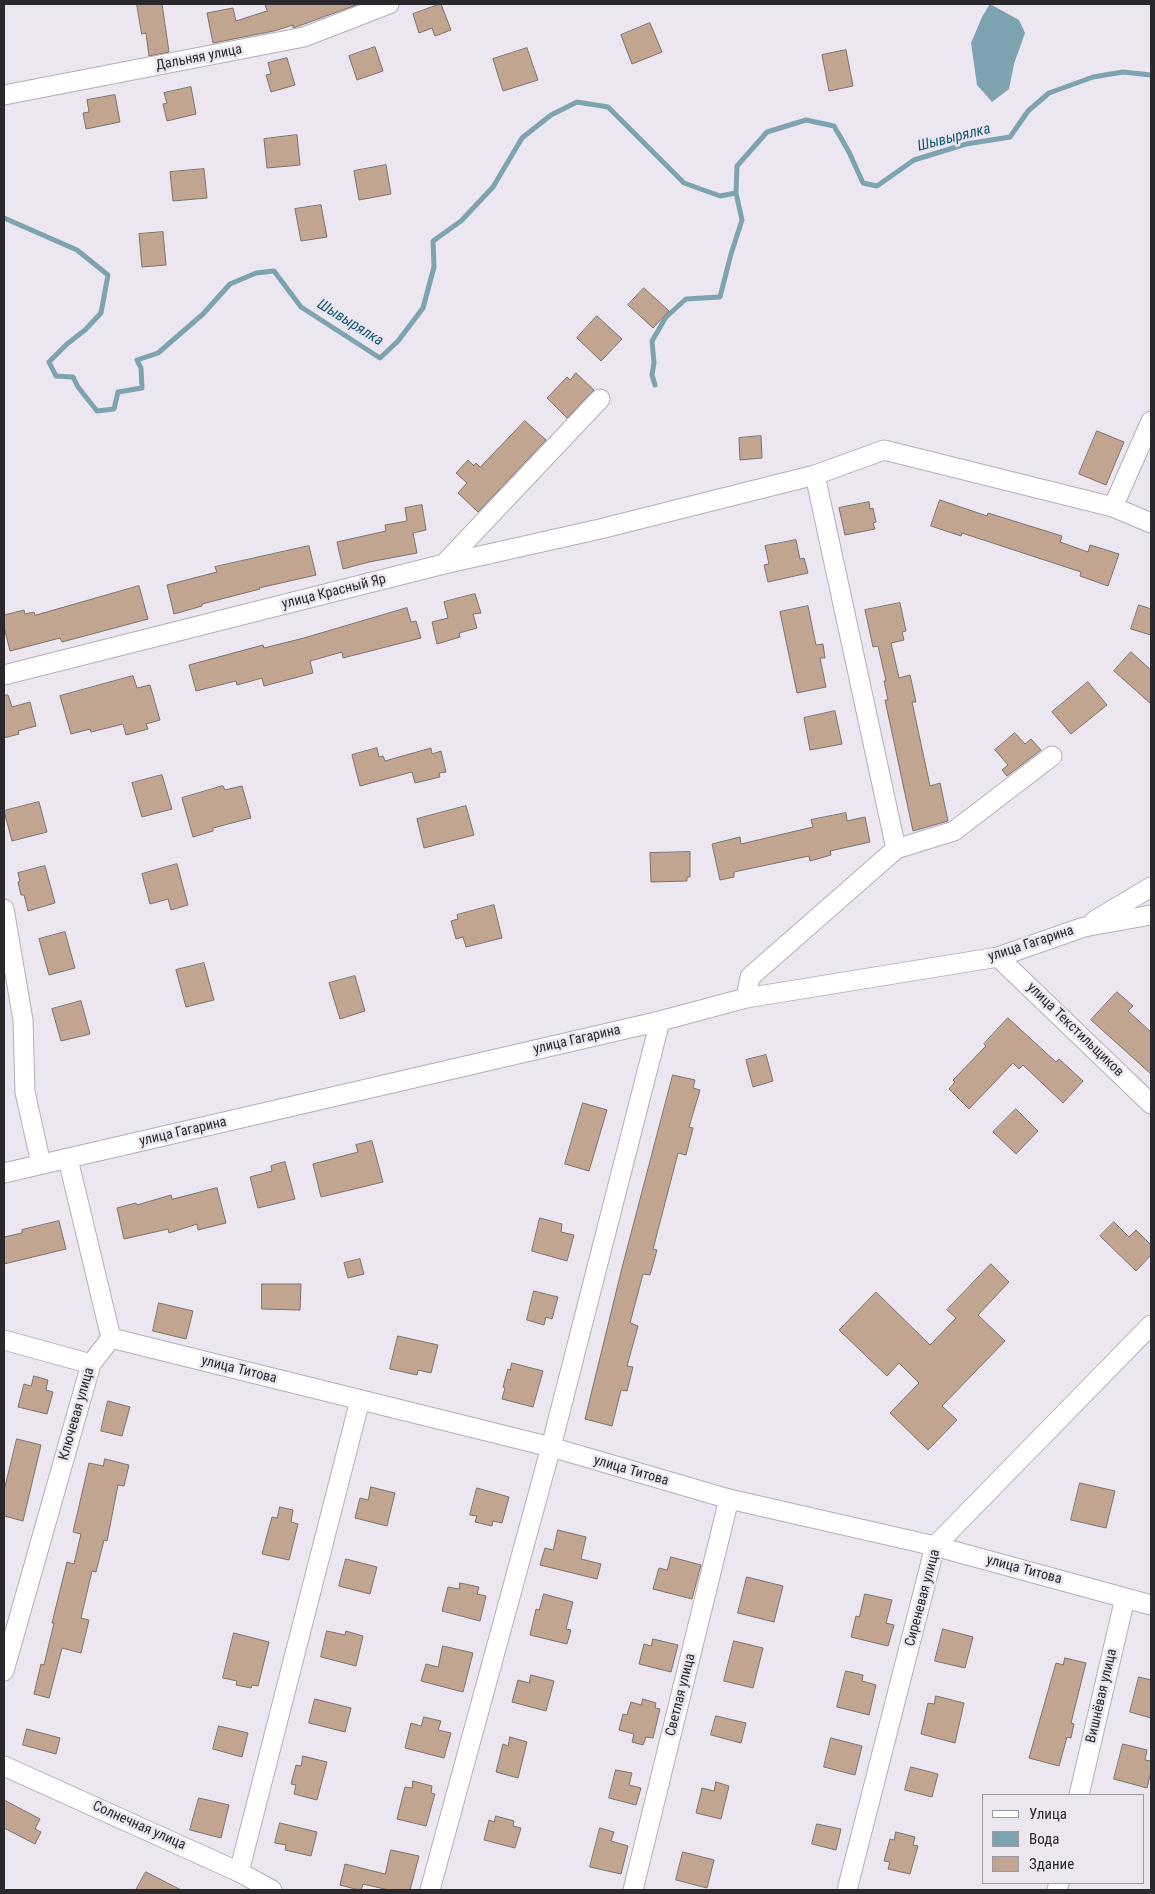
<!DOCTYPE html>
<meta charset="utf-8">
<style>
body{margin:0}
#map{position:relative;width:1155px;height:1894px;overflow:hidden;background:#ebe6f0;font-family:"Roboto Condensed",sans-serif}
canvas{display:block}
.frame{position:absolute;inset:0;border:5px solid #2a282c;pointer-events:none}
.legend{position:absolute;left:982px;top:1794px;width:162px;height:90px;box-sizing:border-box;background:#ebe6f0;border:1px solid #9e9aa2;margin:0;padding:6px 9px;list-style:none;font-size:15px;color:#2a282c}
.legend li{display:flex;align-items:center;gap:10px;height:25px}
.legend b{width:25px;border:1px solid #9e9aa2}
</style>
<div id="map">
<canvas width="1155" height="1894"></canvas>
<div class="frame"></div>
<ul class="legend">
<li><b style="height:6px;background:#fff"></b>Улица</li>
<li><b style="height:14px;background:#7ea3b0"></b>Вода</li>
<li><b style="height:14px;background:#c2a591"></b>Здание</li>
</ul>
</div>
<script>
const ctx = document.querySelector('canvas').getContext('2d');
ctx.lineJoin = 'round';
function fillPath(path, color) { ctx.fillStyle = color; ctx.fill(path, 'evenodd'); }
function stroke(path, color, width, dash) { ctx.strokeStyle = color; ctx.lineWidth = width; ctx.lineCap = dash ? 'butt' : 'round'; ctx.setLineDash(dash || []); ctx.stroke(path); }
function write(font, color, halo, rows, align = 'center') {
  ctx.font = font + ' "Roboto Condensed",sans-serif'; ctx.lineWidth = 5; ctx.setLineDash([]); ctx.textBaseline = 'middle'; ctx.strokeStyle = halo; ctx.fillStyle = color; for (const [text, x, y, turn = 0] of rows) {
    ctx.save(); ctx.translate(x, y); ctx.rotate((+turn || 0) * Math.PI / 180); ctx.textAlign = isNaN(turn) ? turn : align; if (halo) ctx.strokeText(text, 0, 0); ctx.fillText(text, 0, 0); ctx.restore();
  }
}
fillPath(new Path2D(`
 M990 4 1019 20 1025 33 1014 64 1009 89 992 102 977 85 971 43 982 17Z`), '#7ea3b0');
stroke(new Path2D(`
 M4 218 77 250 108 275 101 313 85 330 67 344 49 362 56 376 73 377 78 387 97 411 114 409 118 392 142 388 141 368 137 360 158 353 203 314 230 284 256 273 274 271 301 307 380 358 398 341 423 308 434 267 433 241 461 221 493 187 522 138 551 115 577 102 608 107 684 183 720 196 736 193 737 166 767 132 806 120 834 126 849 152 863 183 877 186 914 160 966 144 1010 137 1028 111 1049 93 1093 77 1123 72 1151 75
 M655 385 652 375 654 363 652 341 666 317 686 299 720 297 731 254 742 220 736 193`), '#7ea3b0', 5);
const building = new Path2D(`
 M137 4H162L169 52 149 56 146 33 142 34Z
 M265 4H359L296 27 293 28V25L274 31 213 43 207 13 233 8 236 21 267 11Z
 M441 4 451 30 435 36 432 28 419 33 413 14Z
 M650 23 662 52 632 64 621 35Z
 M375 47 383 71 357 80 349 56Z
 M527 48 538 80 503 91 493 59Z
 M846 50 853 86 829 91 822 55Z
 M287 58 295 85 271 92 266 75 271 74 268 63Z
 M191 87 196 114 167 121 163 104 167 103 164 93Z
 M115 95 120 122 86 129 83 113 89 112 87 100Z
 M297 135 300 165 267 168 264 139Z
 M386 165 391 194 359 200 354 171Z
 M204 169 207 198 173 201 170 172Z
 M321 205 327 237 301 241 295 209Z
 M163 232 166 265 142 267 139 234Z
 M644 288 669 311 653 328 628 305Z
 M597 316 622 339 601 361 577 338Z
 M576 373 594 390 567 418 547 398 567 377 570 380Z
 M525 421 546 440 478 512 458 493 467 483 456 473 468 460 474 466 476 463 480 467Z
 M1097 431 1124 442 1106 485 1079 474Z
 M761 436 762 458 740 460 739 438Z
 M940 500 987 516 988 513 1062 536 1060 542 1088 552 1090 545 1119 554 1108 586 1080 576 1081 572 962 533 961 536 931 526Z
 M869 502 870 509 873 508 876 522 873 523 875 529 845 535 839 508Z
 M422 505 426 530 413 533 417 553 369 562 343 569 337 542 386 531 385 525 407 521 405 508Z
 M796 540 800 559 804 558 808 573 768 582 764 565 769 564 765 546Z
 M309 546 316 575 259 588 260 589 202 604V606L174 614 167 585 217 572 215 567Z
 M139 586 148 619 62 642 60 638 10 651 4 627V615L24 610 25 614 34 612 35 615Z
 M475 594 481 613 473 614 477 628 459 633 460 637 437 644 432 622 448 618 444 602Z
 M900 603 906 631 902 632 904 640 891 643 899 678 910 675 916 702H912L930 786 940 783 948 821 913 831 885 700H888L884 681H886L878 646 873 647 865 610Z
 M1139 605 1151 609V635L1131 629Z
 M808 606 816 645 823 644 825 658H820L826 687 797 693 780 612Z
 M407 608 411 622 416 621 421 638 343 658 342 652 310 661 313 673 264 686 262 678 237 685 236 681 196 691 189 665 263 645 264 648 304 638Z
 M1131 652 1151 670V704L1114 671Z
 M133 676 137 688 150 685 160 720 146 724 148 729 126 735 123 724 91 732 90 729 71 734 60 696Z
 M1088 682 1107 705 1071 734 1052 712Z
 M4 695H8L12 707 30 702 36 726 18 731 19 734 4 738Z
 M835 711 842 744 810 750 804 718Z
 M1015 733 1025 744 1031 739 1041 750 1007 776 1002 770 1008 765 995 750Z
 M377 748 379 757 383 756 385 761 431 748 432 754 441 751 446 772 439 773 440 777 415 783 412 772 360 786 352 755Z
 M162 775 172 809 142 817 132 783Z
 M223 786 225 790 242 786 251 818 213 828V831L193 837 182 798Z
 M39 802 47 832 12 841 4 811Z
 M466 806 474 835 424 848 417 819Z
 M846 813 847 821 865 817 870 842 830 851 831 855 810 861 809 856 734 872V877L720 880 712 844 740 837 741 844 813 827 811 820Z
 M690 852V877H687V881L651 882 650 853Z
 M177 864 188 905 171 910 168 899 150 904 142 874Z
 M45 866 55 903 28 911 24 895H21L18 882 20 881 18 873Z
 M494 905 502 938 466 947 463 937 456 939 451 921 458 919 457 915Z
 M65 932 75 968 49 975 39 939Z
 M204 963 214 1000 186 1007 176 970Z
 M355 976 365 1011 340 1019 329 983Z
 M1117 992 1133 1006 1128 1011 1151 1032V1074L1091 1020Z
 M81 1001 90 1034 61 1041 52 1009Z
 M1008 1018 1056 1062 1059 1059 1083 1081 1063 1103 1023 1065 1019 1069 1013 1063 969 1109 949 1089 955 1082 953 1080 986 1046 984 1044Z
 M766 1055 773 1081 753 1087 746 1060Z
 M673 1075 695 1080 693 1088 700 1090 689 1127 693 1128 686 1155 678 1153 653 1249 657 1250 650 1275 643 1274 630 1323 638 1326 627 1366 633 1367 627 1391 621 1390 612 1426 585 1419 622 1268Z
 M583 1103 607 1110 589 1171 565 1164Z
 M1016 1109 1038 1131 1016 1154 993 1132Z
 M372 1141 383 1182 321 1197 313 1164 358 1152 356 1145Z
 M285 1162 295 1199 258 1208 250 1177 272 1171 271 1166Z
 M217 1188 226 1223 198 1230 197 1224 169 1233 168 1229 124 1239 117 1208 136 1203 137 1205 171 1195 172 1199Z
 M540 1218 562 1224 561 1232 574 1235 567 1261 532 1251Z
 M59 1221 66 1249 4 1264V1237L22 1233V1230Z
 M1114 1222 1129 1237 1136 1230 1151 1245V1255L1136 1271 1100 1236Z
 M360 1259 364 1274 348 1278 344 1263Z
 M991 1264 1009 1282 978 1315 1005 1341 942 1406 957 1420 928 1450 890 1413 919 1383 899 1363 887 1376 839 1330 876 1292 930 1345 956 1318 947 1310Z
 M262 1284H301L300 1310 262 1309Z
 M534 1291 558 1297 552 1319 546 1317 544 1325 527 1320Z
 M159 1303 193 1311 186 1339 153 1331Z
 M398 1336 438 1345 431 1373 418 1370 417 1375 390 1369Z
 M512 1363 543 1371 533 1407 502 1399 505 1388 503 1387 508 1369 510 1370Z
 M34 1376 48 1380 46 1390 53 1392 47 1414 18 1407 24 1384 31 1386Z
 M108 1401 130 1407 122 1436 101 1431Z
 M17 1439 41 1445 23 1521 4 1516V1491Z
 M105 1459 129 1465 124 1486 118 1485 107 1541 104 1540 96 1572 92 1571 81 1618 89 1620 81 1653 62 1648 49 1698 34 1694 41 1664 44 1665 54 1623H52L67 1562 74 1564 81 1534 73 1532 89 1463 103 1466Z
 M1080 1483 1115 1491 1106 1528 1071 1520Z
 M371 1487 395 1493 387 1526 355 1518 360 1498 368 1500Z
 M477 1488 509 1497 502 1523 493 1521 492 1526 475 1522 477 1516 470 1515Z
 M280 1507 293 1510 291 1522 298 1524 289 1560 262 1554 272 1517 277 1518Z
 M558 1530 586 1537 581 1559 601 1564 597 1579 540 1565 545 1548 553 1550Z
 M671 1557 701 1565 692 1599 653 1589 659 1568 667 1570Z
 M346 1559 377 1567 370 1594 339 1586Z
 M747 1577 783 1586 774 1622 738 1613Z
 M460 1583 479 1587 477 1594 486 1596 480 1621 442 1611 448 1587 459 1589Z
 M544 1594 573 1602 566 1629 571 1630 567 1644 530 1635 536 1609 539 1610Z
 M865 1594 892 1600 886 1623 894 1625 888 1646 851 1637 856 1616 859 1617Z
 M943 1629 973 1637 965 1668 935 1661Z
 M327 1631 345 1635 346 1631 363 1636 356 1666 321 1657Z
 M234 1633 269 1642 258 1686 252 1685 251 1688 236 1685 237 1681 223 1678Z
 M653 1639 678 1645 671 1672 639 1664 644 1644 651 1646Z
 M734 1641 763 1648 753 1688 724 1681Z
 M443 1646 473 1653 463 1692 421 1681 426 1664 438 1667Z
 M1065 1658 1086 1663 1071 1723 1074 1724 1071 1738 1067 1737 1059 1766 1029 1758 1056 1663 1063 1665Z
 M846 1671 863 1675 862 1681 876 1685 869 1715 837 1707Z
 M531 1675 554 1681 546 1711 512 1702 518 1680 529 1683Z
 M1139 1677 1151 1680V1718L1130 1712Z
 M936 1696 964 1703 955 1743 921 1734 928 1703 934 1704Z
 M315 1699 351 1708 345 1732 309 1723Z
 M643 1699 656 1703 655 1708 660 1709 653 1738 646 1737 643 1745 632 1742 634 1734 619 1730 623 1714 627 1715 631 1702 641 1705Z
 M716 1716 746 1723 741 1743 711 1735Z
 M424 1717 441 1721 438 1730 451 1733 444 1758 405 1748 411 1723 421 1726Z
 M219 1726 248 1733 242 1757 213 1749Z
 M27 1729 60 1738 56 1754 23 1745Z
 M510 1737 527 1742 518 1778 496 1772 503 1744 508 1746Z
 M831 1738 862 1746 855 1775 824 1767Z
 M1123 1744 1147 1750 1145 1760 1151 1761V1772L1147 1788 1114 1779Z
 M303 1756 327 1762 317 1800 294 1794 296 1785 291 1784 296 1765 301 1766Z
 M911 1767 938 1774 932 1797 905 1790Z
 M616 1770 632 1773 629 1785 641 1788 636 1805 609 1798Z
 M413 1781 432 1786 431 1793 435 1794 426 1826 397 1819 405 1787 412 1788Z
 M716 1782 729 1786 721 1819 696 1813 702 1788 714 1791Z
 M199 1798 229 1805 221 1838 190 1830Z
 M4 1800 40 1819 35 1829 41 1832 35 1844 4 1828Z
 M496 1816 514 1821 513 1826 521 1828 515 1848 484 1840 489 1820 494 1822Z
 M280 1823 317 1832 311 1856 285 1850 286 1845 275 1843Z
 M817 1824 841 1829 836 1850 812 1844Z
 M600 1828 614 1832 611 1841 628 1846 621 1874 590 1867Z
 M896 1832 915 1837 913 1845 918 1846 910 1874 888 1869 890 1862 884 1861 890 1839 894 1840Z
 M391 1850 419 1856 410 1890H389L363 1884 361 1890H359L340 1885 345 1864 385 1874Z
 M683 1852 714 1860 707 1888 676 1880Z
 M146 1872 181 1890H136Z`);
fillPath(building, '#c2a591');
stroke(building, '#7b726c', 1);
const minor = new Path2D(`
 M4 95 304 37 389 4
 M1113 507 1151 421
 M444 564 600 529 815 475 884 450 1113 507 1151 523
 M4 675 444 564 600 399
 M896 849 954 831 1052 756
 M4 909 23 1020 25 1092 41 1164
 M1094 921 1151 887
 M998 957 1151 1104
 M746 998 750 977 896 849 815 475
 M4 1173 660 1021 746 998 998 957 1084 927 1151 915
 M111 1338 551 1447 729 1499 935 1546 1151 1605
 M4 1340 91 1364
 M4 1671 91 1364 111 1338 68 1159
 M4 1766 239 1872 272 1890
 M1079 1795 1125 1598
 M239 1872 360 1400
 M430 1890 551 1447 660 1021
 M633 1890 729 1499
 M847 1890 935 1546 1151 1325
 M1057 1890 1059 1883`);
stroke(minor, '#b3aeb8', 21);
stroke(minor, '#fff', 19);
write('14px', '#2a282c', '#ebe6f0', [
 ["Дальняя улица",199,58,-11],
 ["улица Красный Яр",334,592,-14],
 ["улица Гагарина",1031,944,-18],
 ["улица Текстильщиков",1075,1030,44],
 ["улица Гагарина",577,1040,-13],
 ["улица Гагарина",183,1132,-13],
 ["улица Титова",239,1370,14],
 ["Ключевая улица",77,1414,-74],
 ["улица Титова",631,1471,16],
 ["улица Титова",1024,1570,15],
 ["Сиреневая улица",923,1598,-75],
 ["Светлая улица",681,1695,-76],
 ["Вишнёвая улица",1102,1696,-77],
 ["Солнечная улица",139,1826,24]
]);
write('italic 15px', '#0f5a6d', '#ebe6f0', [
 ["Шывырялка",954,138,-14],
 ["Шывырялка",350,323,32]
]);
</script>
